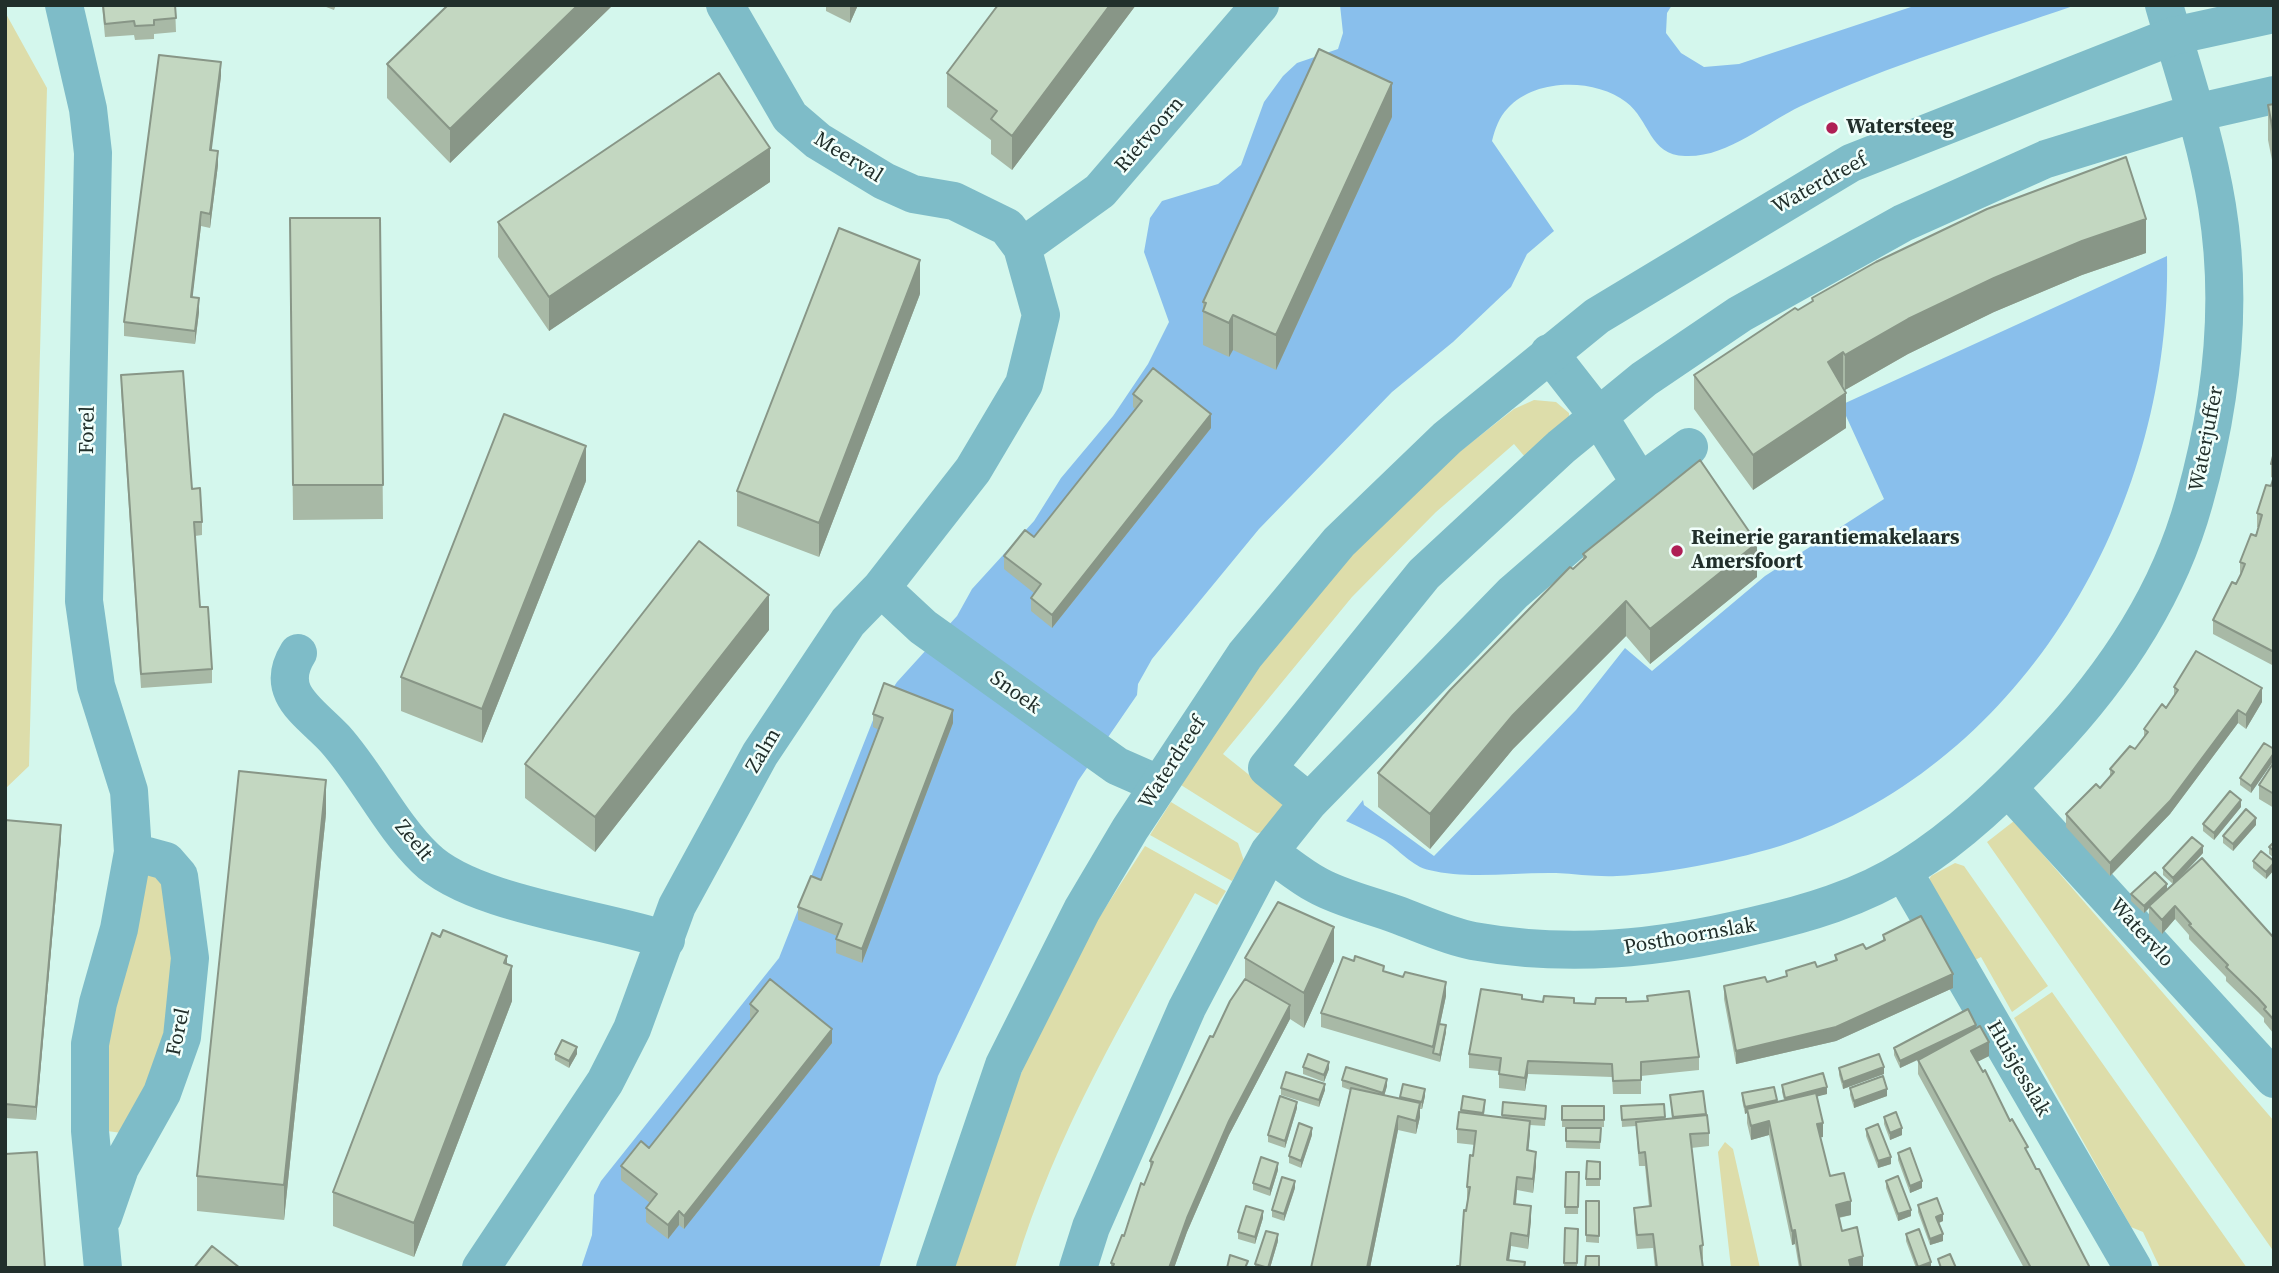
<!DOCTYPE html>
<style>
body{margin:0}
#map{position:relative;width:2279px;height:1273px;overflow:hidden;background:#d4f7ed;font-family:"Source Serif 4",serif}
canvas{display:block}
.frame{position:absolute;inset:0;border:7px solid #212f2b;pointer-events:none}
</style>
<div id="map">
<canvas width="2279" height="1273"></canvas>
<div class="frame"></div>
</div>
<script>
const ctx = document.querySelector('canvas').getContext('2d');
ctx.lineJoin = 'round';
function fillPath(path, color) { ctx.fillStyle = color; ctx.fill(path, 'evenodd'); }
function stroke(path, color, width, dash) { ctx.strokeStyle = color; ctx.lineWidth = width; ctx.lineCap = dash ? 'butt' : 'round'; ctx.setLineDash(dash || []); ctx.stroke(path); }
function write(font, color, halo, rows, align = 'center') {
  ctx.font = font + ' "Source Serif 4",serif'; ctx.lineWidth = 5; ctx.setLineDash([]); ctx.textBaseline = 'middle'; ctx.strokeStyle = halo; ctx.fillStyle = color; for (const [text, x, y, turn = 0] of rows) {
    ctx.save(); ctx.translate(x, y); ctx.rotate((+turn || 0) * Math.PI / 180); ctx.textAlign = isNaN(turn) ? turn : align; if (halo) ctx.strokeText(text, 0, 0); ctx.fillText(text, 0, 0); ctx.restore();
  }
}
fillPath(new Path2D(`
 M5 12 47 88 29 766 5 789Z
 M1534 400 1556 402 1569 413V428L1531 464 1514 444 1436 512 1352 597 1223 754 1283 802 1276 830 1257 833 1181 785 1279 636 1408 492 1514 409Z
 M1171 802 1238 843 1244 861 1232 881 1150 835Z
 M2014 821 2274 1121V1252L1987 842Z
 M1145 846 1226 891 1217 905 1195 893C1127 1013 1055 1134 1015 1268H954L1015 1087 1071 961Z
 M1955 863 1964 866 2048 986 2012 1012 1981 957 1971 962 1928 882 1931 876Z
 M146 873 159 874 175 913 171 1038 122 1133 107 1131 98 1086Z
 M2052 992 2247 1268H2160L2143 1232 2131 1227 2014 1018Z
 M1725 1142 1733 1149 1760 1268H1731L1718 1152Z`), '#dda');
fillPath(new Path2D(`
 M1340 5H1672L1667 13 1666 33 1681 53 1704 67 1739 64 1917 5H2076C1984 37 1889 65 1801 106 1765 123 1727 158 1685 156 1649 155 1650 120 1626 102 1595 78 1535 78 1508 108 1499 117 1495 129 1492 141L1554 231 1527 254 1511 287 1453 342 1392 392 1259 529 1152 659 1138 684 1137 695 1078 781 938 1076 879 1268H581L592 1235 594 1195 601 1181 779 958 875 715 897 682 957 616 972 589 1034 521 1061 478 1113 416 1148 364 1169 322 1144 252 1150 218 1162 201 1218 184 1241 165 1264 102 1283 76 1297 63 1338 49 1343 33Z
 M2167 256C2172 498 2035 752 1800 839 1753 857 1667 874 1617 876 1596 877 1576 874 1556 873 1515 872 1469 880 1429 870 1413 867 1398 849 1384 840 1372 833 1359 827 1346 821L1363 800 1364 805 1434 856 1576 710 1625 648 1652 671 1765 576 1884 499 1841 405Z`), '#89bfec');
stroke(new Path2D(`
 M64 5 88 109 93 153 84 601 96 686 129 791 133 852 119 929 98 1003 90 1044V1131L103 1268
 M1022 247 1100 191 1260 5
 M1640 483 1689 447
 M881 588 923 627 1117 766 1158 784
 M298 653C273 693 310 712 335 739 368 776 390 824 425 858 471 904 601 918 666 940
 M2008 788 2274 1079
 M1309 802 1513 593 1640 483 1599 417 1549 353
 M1269 852C1285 863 1300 876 1317 885 1340 898 1370 905 1395 914 1420 923 1447 936 1473 941 1569 958 1659 949 1753 926 1806 914 1861 898 1908 868 1960 835 2003 794 2045 749 2112 679 2168 596 2194 502 2221 407 2233 304 2217 206 2206 138 2183 71 2164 5
 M1903 871 2133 1268
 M103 1217 120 1168 162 1093 182 1037 190 958 179 876 166 861 133 852
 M481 1268 605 1082 632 1029 677 906 760 754 848 622 881 588 973 470 1024 384 1041 315 1022 247 1007 227 954 201 913 194 884 181 818 141 790 117 725 5
 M1078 1268 1091 1227 1187 1008 1269 852 1309 802 1267 768 1424 574 1561 447 1644 379 1740 314 1903 223 2046 159 2195 113 2274 95`), '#7ebcc8', 38);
stroke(new Path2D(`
 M935 1268 1004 1065 1082 910 1130 829 1245 655 1339 542 1447 438 1597 316 1851 163 2173 36 2274 14`), '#7ebcc8', 38);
fillPath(new Path2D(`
 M102 5H175L176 32 154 34V39L135 40 134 35 105 37Z
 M321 5H336L334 10Z
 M448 5H613L450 163 387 98V64Z
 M826 5H858L850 23 826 11Z
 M998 5H1136L1012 170 991 154V140L947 107V73Z
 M221 76 211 150 218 165 210 228 201 226 192 297 199 312 195 344 124 336V322Z
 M2274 104V170L2268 140V105Z
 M1392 117 1276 370 1233 350 1229 357 1203 345V302Z
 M770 182 549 331 498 257V222Z
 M290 218H380L383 519 293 520Z
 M2146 253 2082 275 1994 312 1908 354 1845 390 1843 386 1846 428 1753 490 1694 409V375L1812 302V298Z
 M920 294 819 557 737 526V491Z
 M121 375 192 489 202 522V535L195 536 200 607 212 669V683L141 688 121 389Z
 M1133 394 1211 428 1052 628 1031 611V598L1034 593 1004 569V556L1034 537 1135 409 1133 407Z
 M2274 452V666L2213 634V620L2236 584 2240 576V562L2256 536 2258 527H2257V513L2271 486 2273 478 2271 477V464Z
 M586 481 482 743 401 711V677Z
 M1583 554 1757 577 1650 664 1626 636 1513 749 1430 849 1378 807V773L1573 569 1583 559Z
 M769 630 595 852 525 798V764Z
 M2174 687 2262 702 2246 729 2238 723 2170 814 2110 876 2066 827V814L2100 788 2110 777V769L2135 749 2144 738V729L2166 708 2174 697Z
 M873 714 953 723 862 963 836 953V939L837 936 798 920V907L821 880 879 730 873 727Z
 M2274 749V760L2251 793 2240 785V778Z
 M2274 762V808L2259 799V785Z
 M2241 807 2214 840 2203 831V824Z
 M326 814 284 1220 197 1211V1176Z
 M5 820 61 838 36 1120 5 1118Z
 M2256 825 2233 851 2223 843V836Z
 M2274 842V858L2269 854V847Z
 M2203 853 2178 880 2274 938V1034L2264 1022V1018L2258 1012 2226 981V977L2189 939V935L2175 919 2162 934 2149 920V908L2144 913 2131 901V894L2167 890 2173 884 2163 875V868Z
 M2253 861H2274V870L2266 879 2253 868Z
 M1883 935 1953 988 1836 1041 1736 1064 1724 999V986L1767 982 1786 976V971L1817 967 1835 960V955L1866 949 1883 941Z
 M1245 958 1334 961 1304 1028 1290 1019 1229 1135 1187 1232 1174 1268H1111V1263L1124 1236 1150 1169V1161L1213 1037 1245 979Z
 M507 964 512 1001 414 1257 333 1226V1192Z
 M1384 971 1446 996 1440 1024 1446 1032 1440 1062 1321 1027V1013Z
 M1647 996 1699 1057V1070L1641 1076V1094H1613L1612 1077 1528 1074 1525 1091 1499 1088V1071L1469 1068V1054L1522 1000 1543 1002 1595 1004 1647 1001Z
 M750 1004 832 1043 684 1229 679 1225 668 1239 646 1222V1208L650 1203 621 1180V1166L649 1148 752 1019 750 1018Z
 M1976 1028 1989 1056 1977 1062 2090 1268H2024L1918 1074V1060L1920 1059 1900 1068 1894 1055V1048Z
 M555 1054H577L569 1068 555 1060Z
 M1303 1067 1329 1069 1324 1082 1303 1074Z
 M1839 1068 1884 1074 1843 1089 1839 1075Z
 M1342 1080 1387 1086 1384 1096 1400 1099V1097L1425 1096 1422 1109H1420V1117L1416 1134 1398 1130 1370 1268H1311L1350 1090 1342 1087Z
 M1782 1085 1827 1094 1817 1096 1823 1137H1820L1830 1176 1851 1215 1839 1218 1842 1231 1863 1268H1799L1795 1244 1792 1245 1769 1135 1751 1140 1747 1123V1113L1745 1114 1742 1100V1093L1777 1102 1784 1100 1782 1092Z
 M1281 1088 1325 1090 1319 1107 1281 1095Z
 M1850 1088 1887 1096 1854 1108 1850 1095Z
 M1703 1091 1709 1133V1146L1691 1148 1703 1245V1259H1702L1703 1268H1655L1653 1248 1637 1249 1634 1222V1208L1649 1206 1645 1166H1639L1636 1126 1622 1127 1621 1106 1664 1104 1665 1119H1672L1670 1095Z
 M1463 1096 1485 1107 1484 1115 1502 1117 1503 1102 1546 1113 1545 1126 1530 1125 1528 1150 1536 1166 1533 1193 1517 1190 1516 1204 1531 1220 1528 1249 1511 1246 1509 1260 1525 1268 1460 1266 1468 1201 1467 1200V1187L1475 1145 1457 1143V1129Z
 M1562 1106H1604V1127H1562Z
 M1297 1108 1285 1148 1268 1142V1135Z
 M1884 1117 1902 1135 1890 1140 1884 1124Z
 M1566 1128H1601L1600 1149 1566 1148Z
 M1866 1129 1891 1164 1878 1168 1866 1136Z
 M1312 1135 1301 1168 1289 1163V1156Z
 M1898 1153 1922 1188 1910 1193 1898 1160Z
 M1600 1162V1186H1586V1179Z
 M1278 1170 1270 1196 1253 1190V1183Z
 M1566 1172H1579L1578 1214H1565Z
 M1886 1181 1911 1216 1898 1221 1886 1188Z
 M1295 1188 1284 1221 1272 1217V1210Z
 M1586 1201H1599V1243L1586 1242Z
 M1918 1205 1943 1221 1939 1223 1943 1241 1930 1245 1918 1212Z
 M1263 1218 1255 1244 1238 1239V1232Z
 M1565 1228 1578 1229 1577 1268H1564Z
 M1906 1234 1931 1268H1916L1906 1241Z
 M1278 1241 1270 1268H1255V1264Z`), '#a8b9a6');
fillPath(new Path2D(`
 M578 5H613L450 163V129Z
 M850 5H858L850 23Z
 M1110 5H1136L1012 170V136Z
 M221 62V76L210 164V150Z
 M1392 83V117L1276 370V335Z
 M770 148V182L549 331V297Z
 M218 151V165L210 228V214Z
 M201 212V226L191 311V297Z
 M2146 219V253L2082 275 1994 312 1908 354 1845 390V355L1908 319 1994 278 2082 241Z
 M920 260V294L819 557V523Z
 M199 298V312L195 344V331Z
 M1233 315V350L1229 357V323Z
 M1843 352V386L1828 396V362Z
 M1846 393V428L1753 490V455Z
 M1211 414V428L1052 628V615Z
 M586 446V481L482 743V709Z
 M1757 543V577L1650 664V629Z
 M769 595V630L595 852V817Z
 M1626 601V636L1513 749 1430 849V814L1513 715Z
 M2262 688V702L2246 729V715Z
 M953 710V723L862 963V949Z
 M2238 710V723L2170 814 2110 876V863Z
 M2274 753V760L2251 793V786Z
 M326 780V814L284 1220V1185Z
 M2241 800V807L2214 840V833Z
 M2256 818V825L2233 851V844Z
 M61 825V838L36 1120V1107Z
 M2203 846V853L2173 885V878Z
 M2274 863V870L2266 879V872Z
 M2167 884V891L2149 906V908L2144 913V906Z
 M2175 906V919L2162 934V920Z
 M1334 927V961L1304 1028V993Z
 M507 956V979L512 966V1001L414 1257V1223Z
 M1953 974V988L1836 1041 1736 1064V1051Z
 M1446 982V996L1434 1053H1433V1047Z
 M1290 1005V1019L1229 1135 1187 1232 1174 1268H1169L1187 1218 1229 1121Z
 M1446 1025V1032L1440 1062V1055Z
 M1976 1025V1032L1900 1068V1061Z
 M832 1029V1043L684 1229V1216Z
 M1989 1042V1056L1971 1065V1051Z
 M577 1047V1054L569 1068V1061Z
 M1528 1061V1074L1525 1091V1078Z
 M1329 1062V1069L1324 1082V1075Z
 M1884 1067V1074L1843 1089V1082Z
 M1387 1079V1086L1383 1100V1093Z
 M1325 1084V1090L1319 1107V1100Z
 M1827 1087V1094L1785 1105V1098Z
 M1425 1089V1096L1422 1109V1102Z
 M1887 1089V1096L1854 1108V1101Z
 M1777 1100V1107L1747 1109V1113L1745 1114V1107Z
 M1297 1102V1108L1285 1148V1141Z
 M1420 1103V1117L1416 1134V1121Z
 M1398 1116V1130L1370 1268H1367Z
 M1530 1121V1134L1527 1164V1150Z
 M1769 1121V1135L1751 1140V1126Z
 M1823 1123V1137L1817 1138V1124Z
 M1312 1128V1135L1301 1168V1161Z
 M1902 1128V1135L1890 1140V1133Z
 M1536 1152V1166L1533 1193V1179Z
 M1891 1157V1164L1878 1168V1161Z
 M1278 1163V1170L1270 1196V1189Z
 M1517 1177V1190L1514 1218V1204Z
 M1295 1181V1188L1284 1221V1214Z
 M1922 1181V1188L1910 1193V1186Z
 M1851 1201V1215L1836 1218V1205Z
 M1531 1206V1220L1528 1249V1236Z
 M1911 1210V1216L1898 1221V1214Z
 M679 1211V1225L668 1239V1225Z
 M1263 1211V1218L1255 1244V1237Z
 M1943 1214V1221L1936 1224V1217Z
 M1795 1230V1244L1792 1245V1231Z
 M1511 1233V1246L1508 1268 1507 1260Z
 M1278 1234V1241L1270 1268H1268Z
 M1943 1234V1241L1930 1245V1239Z
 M1863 1256V1268H1849V1260Z
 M1931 1262V1268H1918V1267Z`), '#889687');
const building = new Path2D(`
 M103 5H175L176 18 154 20V25L135 26 134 21 105 24Z
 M448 5H578L450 129 387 64Z
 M998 5H1110L1012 136 991 119 997 111 947 73Z
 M1319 49 1392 83 1276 335 1233 315 1229 323 1203 311 1206 303 1203 302Z
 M159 55 221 62 210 150 218 151 211 208 210 214 201 212 191 297 199 298 195 331 124 322Z
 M719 73 770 148 549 297 498 222Z
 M2274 104V136L2268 105Z
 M2126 157 2146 219 2082 241 1994 278 1908 319 1845 355 1843 352 1828 362 1846 393 1753 455 1694 375 1795 308 1798 310 1813 301 1812 298 1876 262 1987 209Z
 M290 218H380L383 485H293Z
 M839 228 920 260 819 523 737 491Z
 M1153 368 1211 414 1052 615 1031 598 1041 584 1004 556 1025 530 1034 537 1142 401 1133 394Z
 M183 371 192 489 200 488 202 522H194L200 607H208L212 669 141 674 121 375Z
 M504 414 586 446 482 709 401 677Z
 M2274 452V464H2271Z
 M1700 460 1757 543 1650 629 1626 601 1513 715 1430 814 1378 773 1450 690 1570 567 1573 569 1586 557 1583 554Z
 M2274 476V652L2213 620 2232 582 2236 584 2241 574 2245 564 2240 562 2251 534 2256 536 2262 515 2257 513 2266 485 2271 486Z
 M699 541 769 595 595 817 525 764Z
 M2196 651 2262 688 2246 715 2238 710 2170 801 2110 863 2066 814 2096 784 2100 788 2114 772 2110 769 2130 746 2135 749 2148 732 2144 729 2162 704 2166 708 2178 690 2174 687Z
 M884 683 953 710 862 949 836 939 842 924 798 907 811 876 821 880 883 718 873 714Z
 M2264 743 2274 749V753L2251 786 2240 778Z
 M2274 762V794L2259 785Z
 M239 771 326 780 284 1185 197 1176Z
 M2230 791 2241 800 2214 833 2203 824Z
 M2246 809 2256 818 2233 844 2223 836Z
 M5 820 61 825 36 1107 5 1104Z
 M2192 837 2203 846 2173 878 2163 868Z
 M2274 842V851L2269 847Z
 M2261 851 2274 861V863L2266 872 2253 861Z
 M2202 858 2274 938V1020L2264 1009 2266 1007 2258 998 2226 967 2228 965 2189 925 2191 924 2175 906 2162 920 2149 906Z
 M2155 872 2167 884 2144 906 2131 894Z
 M1278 902 1334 927 1304 993 1245 958Z
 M1921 916 1953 974 1836 1027 1736 1051 1724 986 1765 977 1767 982 1787 976 1786 971 1815 962 1817 967 1837 960 1835 955 1863 944 1866 949 1885 940 1883 935Z
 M443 930 507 956 504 963 512 966 414 1223 333 1192 432 933 440 937Z
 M1355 956 1384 966 1383 971 1403 977 1405 972 1446 982 1433 1047 1321 1013 1343 957 1354 961Z
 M770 979 832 1029 684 1216 679 1211 668 1225 646 1208 657 1194 621 1166 641 1141 649 1148 758 1011 750 1004Z
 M1245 979 1290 1005 1229 1121 1187 1218 1169 1268H1112L1114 1264 1111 1263 1122 1235 1124 1236 1141 1183 1144 1185 1153 1162 1150 1161 1210 1036 1213 1037 1230 1001Z
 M1481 989 1522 995V999L1543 1002 1544 996 1574 998V1003L1595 1004 1596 998H1626V1002L1648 1001 1647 996 1689 991 1699 1057 1641 1062V1080L1613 1081 1612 1064 1528 1061 1525 1078 1499 1074 1501 1058 1469 1054Z
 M1968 1009 1976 1025 1900 1061 1894 1048Z
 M1439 1024 1446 1025 1440 1055 1433 1053Z
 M1980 1026 1989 1042 1971 1051 1983 1072 1985 1070 2010 1121 2012 1119 2028 1147 2025 1148 2031 1159 2036 1169H2039L2090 1268H2031L1918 1060Z
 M562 1040 577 1047 569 1061 555 1054Z
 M1308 1054 1329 1062 1324 1075 1303 1067Z
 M1879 1054 1884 1067 1843 1082 1839 1068Z
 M1346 1067 1387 1079 1383 1093 1342 1080Z
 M1286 1072 1325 1084 1319 1100 1281 1088Z
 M1823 1073 1827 1087 1785 1098 1782 1085Z
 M1883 1076 1887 1089 1854 1101 1850 1088Z
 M1403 1084 1425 1089 1422 1102 1400 1097Z
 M1774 1087 1777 1100 1745 1107 1742 1093Z
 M1351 1088 1420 1103 1416 1121 1398 1116 1367 1268H1311Z
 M1703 1091 1706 1114 1673 1117 1670 1095Z
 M1816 1093 1823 1123 1817 1124 1830 1176 1844 1173 1851 1201 1836 1205 1842 1231 1857 1227 1863 1256 1849 1260 1851 1268H1801L1795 1230 1792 1231 1769 1121 1751 1126 1747 1109Z
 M1280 1096 1297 1102 1285 1141 1268 1135Z
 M1463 1096 1485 1100 1483 1113 1461 1110Z
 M1503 1102 1546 1106 1545 1119 1502 1115Z
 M1664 1104 1665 1117 1622 1120 1621 1106Z
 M1562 1106H1604V1120H1562Z
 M1459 1112 1530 1121 1527 1150 1536 1152 1533 1179 1517 1177 1514 1204 1531 1206 1528 1236 1511 1233 1507 1260 1525 1262 1524 1268H1457V1266H1460L1464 1210 1466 1211 1470 1187H1467L1470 1155 1473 1156 1476 1131 1457 1129Z
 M1896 1112 1902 1128 1890 1133 1884 1117Z
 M1707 1115 1709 1133 1690 1134 1703 1245 1700 1246 1703 1268H1657L1653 1234 1637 1235 1634 1208 1651 1206 1645 1152 1639 1153 1636 1122Z
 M1299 1123 1312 1128 1301 1161 1289 1156Z
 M1878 1124 1891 1157 1878 1161 1866 1129Z
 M1566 1128H1601L1600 1142 1566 1141Z
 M1910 1148 1922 1181 1910 1186 1898 1153Z
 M37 1152 45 1268H5V1154Z
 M1261 1157 1278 1163 1270 1189 1253 1183Z
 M1587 1161 1600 1162V1179H1586Z
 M1566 1172H1579L1578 1207H1565Z
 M1898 1176 1911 1210 1898 1214 1886 1181Z
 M1282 1177 1295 1181 1284 1214 1272 1210Z
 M1937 1198 1943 1214 1936 1217 1943 1234 1930 1239 1918 1205Z
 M1586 1201H1599V1236L1586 1235Z
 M1246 1206 1263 1211 1255 1237 1238 1232Z
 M1565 1228 1578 1229 1577 1263H1564Z
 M1919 1229 1931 1262 1918 1267 1906 1234Z
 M1266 1231 1278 1234 1268 1268 1255 1264Z
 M212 1246 240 1268H194Z
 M1950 1254 1956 1268H1941L1938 1259Z
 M1230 1255 1248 1261 1245 1268H1227Z
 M1586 1256H1599V1268H1585Z`);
fillPath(building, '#c3d7c1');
stroke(building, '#889687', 2);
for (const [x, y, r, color] of [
 [1832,128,7,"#af1f55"],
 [1677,551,7,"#af1f55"]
]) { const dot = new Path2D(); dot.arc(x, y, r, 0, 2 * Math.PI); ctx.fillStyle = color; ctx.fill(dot); stroke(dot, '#f1fffb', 2.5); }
write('bold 21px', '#212f2b', '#f1fffb', [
 ["Watersteeg",1846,128],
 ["Reinerie garantiemakelaars",1691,539],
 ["Amersfoort",1691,563]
], 'left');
write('21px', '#212f2b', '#f1fffb', [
 ["Rietvoorn",1150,135,-49],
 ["Meerval",848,158,32],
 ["Waterdreef",1820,184,-29],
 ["Forel",88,430,-89],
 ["Waterjuffer",2207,439,-79],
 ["Snoek",1015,693,36],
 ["Zalm",764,751,-59],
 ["Waterdreef",1173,763,-57],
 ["Zeelt",413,841,50],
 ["Watervlo",2141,933,48],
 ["Posthoornslak",1690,937,-10],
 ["Forel",179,1032,-78],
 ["Huisjesslak",2018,1069,60]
]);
</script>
